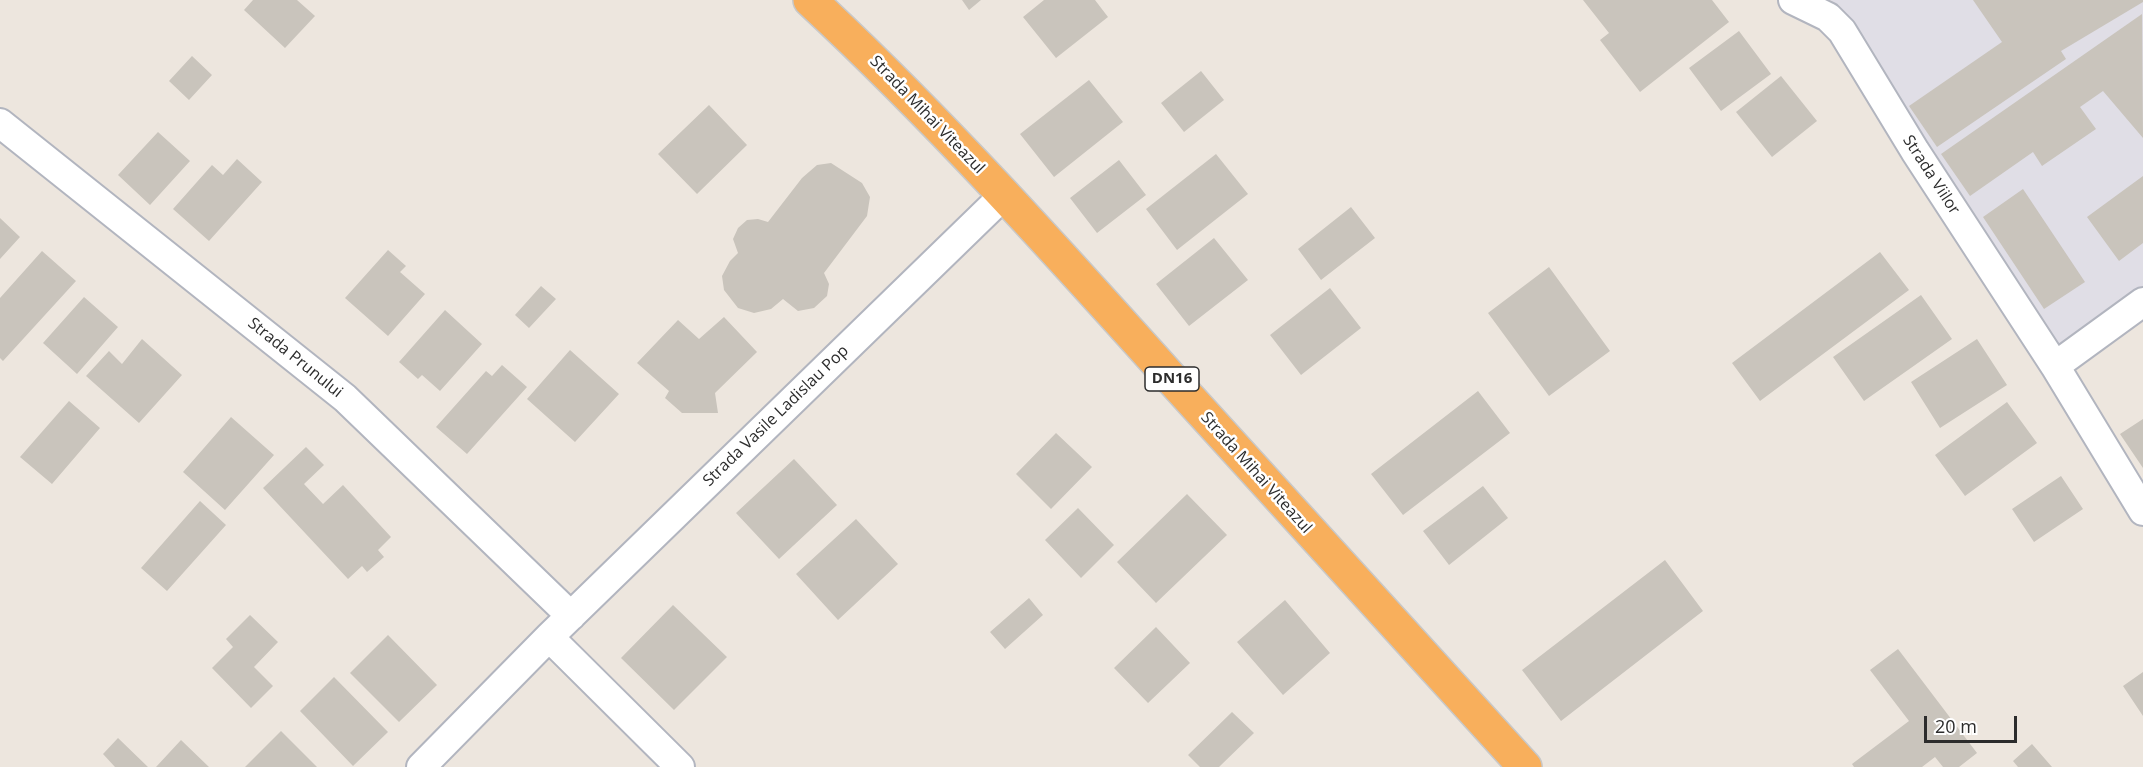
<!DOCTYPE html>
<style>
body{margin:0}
#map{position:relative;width:2143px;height:767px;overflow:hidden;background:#ede6de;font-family:"Open Sans",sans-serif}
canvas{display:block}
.scale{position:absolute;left:1924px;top:716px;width:93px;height:27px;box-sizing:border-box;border:3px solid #2c2c2c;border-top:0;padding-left:8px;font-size:18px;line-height:21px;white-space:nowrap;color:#2c2c2c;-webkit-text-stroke:4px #fff;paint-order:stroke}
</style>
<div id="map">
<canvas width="2143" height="767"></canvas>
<div class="scale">20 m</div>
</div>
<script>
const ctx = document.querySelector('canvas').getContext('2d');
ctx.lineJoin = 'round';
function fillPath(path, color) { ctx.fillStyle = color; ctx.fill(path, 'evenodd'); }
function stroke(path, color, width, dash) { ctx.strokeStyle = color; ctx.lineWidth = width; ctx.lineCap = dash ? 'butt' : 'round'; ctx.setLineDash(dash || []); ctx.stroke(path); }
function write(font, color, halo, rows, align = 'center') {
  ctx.font = font + ' "Open Sans",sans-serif'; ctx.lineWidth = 5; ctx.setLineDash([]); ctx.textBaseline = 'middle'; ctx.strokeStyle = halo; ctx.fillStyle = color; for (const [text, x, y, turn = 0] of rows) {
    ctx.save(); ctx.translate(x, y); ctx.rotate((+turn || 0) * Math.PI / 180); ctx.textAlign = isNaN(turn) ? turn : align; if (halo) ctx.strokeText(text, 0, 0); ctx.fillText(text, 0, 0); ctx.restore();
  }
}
fillPath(new Path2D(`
 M1830 0H2143V286L2058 345 1839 5Z`), '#e0dee6');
fillPath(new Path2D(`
 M253 0H297L315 16 285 48 244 10Z
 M962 0H981L969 10Z
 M1044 0H1095L1108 17 1056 58 1023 17Z
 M1583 0H1712L1729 22 1640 92 1600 40 1609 33Z
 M1973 0H2143V2L2061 51 2066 59 1937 147 1909 106 2002 42Z
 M2142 14 2143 138 2103 91 2080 107 2096 129 2042 166 2033 152 1970 196 1941 154Z
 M1739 31 1771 74 1721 111 1689 68Z
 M192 56 212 75 189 100 169 81Z
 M1201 71 1224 100 1184 132 1161 103Z
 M1781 76 1817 121 1772 157 1736 112Z
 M1089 80 1123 122 1054 177 1020 134Z
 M709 105 747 145 697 194 658 154Z
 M158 132 190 161 150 205 118 175Z
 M1216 154 1248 194 1177 250 1146 209Z
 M237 159 262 182 209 241 173 209 212 165 223 175Z
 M1119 160 1146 195 1097 233 1070 198Z
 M831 163 862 183 870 197 867 216 824 273 829 284 827 296 814 308 798 311 783 299 771 309 754 313 738 308 724 290 722 276 730 261 738 253 733 239 738 228 747 220 758 219 768 222 802 178 817 165Z
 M2143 176V243L2119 261 2087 217Z
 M2023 189 2085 282 2044 309 1983 217Z
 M1351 207 1375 238 1321 280 1298 249Z
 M0 218 20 237 0 259Z
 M1214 238 1248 280 1189 326 1156 284Z
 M388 250 406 266 400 272 425 294 388 336 345 298Z
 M42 251 76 281 3 361 0 358V298Z
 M1880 252 1909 290 1760 401 1732 363Z
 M1549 267 1610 351 1549 396 1488 313Z
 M541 286 556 299 529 328 515 315Z
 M1330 288 1361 328 1301 375 1270 335Z
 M1921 295 1952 339 1864 401 1833 357Z
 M84 297 118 327 77 374 43 343Z
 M445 310 482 344 440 391 422 375 418 379 399 362Z
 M724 317 757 352 715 393 718 413H682L665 398 669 391 637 363 678 320 699 339Z
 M142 339 182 375 139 423 86 376 109 351 122 364Z
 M1977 339 2007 385 1940 428 1911 382Z
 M570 350 619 394 575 442 527 399Z
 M502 365 527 387 467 454 436 427 486 371 492 376Z
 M1478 391 1510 433 1403 515 1371 474Z
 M69 401 100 428 52 484 20 457Z
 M2007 402 2037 443 1965 496 1935 455Z
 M231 417 274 455 225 510 183 472Z
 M2143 419V468L2120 434Z
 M1056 433 1092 467 1051 509 1016 474Z
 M306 447 324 465 304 484 323 504 343 485 391 537 378 550 384 557 367 572 362 566 348 579 263 488Z
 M794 459 837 505 779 559 736 513Z
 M2061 476 2083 509 2034 542 2012 509Z
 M1483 486 1508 518 1449 565 1423 531Z
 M1187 494 1227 535 1156 603 1117 562Z
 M200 501 226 525 167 591 141 568Z
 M1078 508 1114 545 1081 578 1045 540Z
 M856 519 898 564 838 620 796 574Z
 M1665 560 1703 611 1561 721 1522 670Z
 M1029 598 1043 615 1005 649 990 632Z
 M1285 600 1330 653 1283 695 1237 642Z
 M673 605 727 657 674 710 621 658Z
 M250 615 278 642 254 667 273 686 251 708 212 668 233 647 226 639Z
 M1156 627 1190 663 1148 703 1114 668Z
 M388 635 437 685 399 722 350 673Z
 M1898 649 1977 753 1959 767H1943L1935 757 1922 767H1854L1852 764 1909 721 1870 670Z
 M2143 672V716L2123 686Z
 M334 677 388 732 353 766 300 711Z
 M1232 712 1254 733 1219 767H1200L1188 755Z
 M281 731 317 767H245Z
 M118 738 148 767H115L103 754Z
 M181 740 209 767H156Z
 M2032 744 2052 767H2018L2013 761Z`), '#c9c4bc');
const minor = new Path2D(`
 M1793 0 1828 17 1842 31 1915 151 2055 366 2143 511
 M0 123 345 398 571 616
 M2055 366 2143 302
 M549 637 680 767
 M421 767 549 637 1004 195`);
const trunk = new Path2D(`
 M810 0C937 118 1054 248 1170 377 1288 508 1406 638 1525 767`);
stroke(minor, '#b2b5bf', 32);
stroke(trunk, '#c8c8c8', 36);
stroke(minor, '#fff', 28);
stroke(trunk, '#f8af5c', 33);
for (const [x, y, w] of [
 [1172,379,54]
]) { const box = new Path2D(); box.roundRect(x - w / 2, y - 12, w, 24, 4.5); ctx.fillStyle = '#fff'; ctx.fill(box); stroke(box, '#2c2c2c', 1.5); }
write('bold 15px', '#2c2c2c', null, [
 ["DN16",1172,379]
]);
write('16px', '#2c2c2c', '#fff', [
 ["Strada Mihai Viteazul",927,115,46],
 ["Strada Viilor",1931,175,57],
 ["Strada Prunului",295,358,39],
 ["Strada Vasile Ladislau Pop",776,416,-44],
 ["Strada Mihai Viteazul",1256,473,48]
]);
</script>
